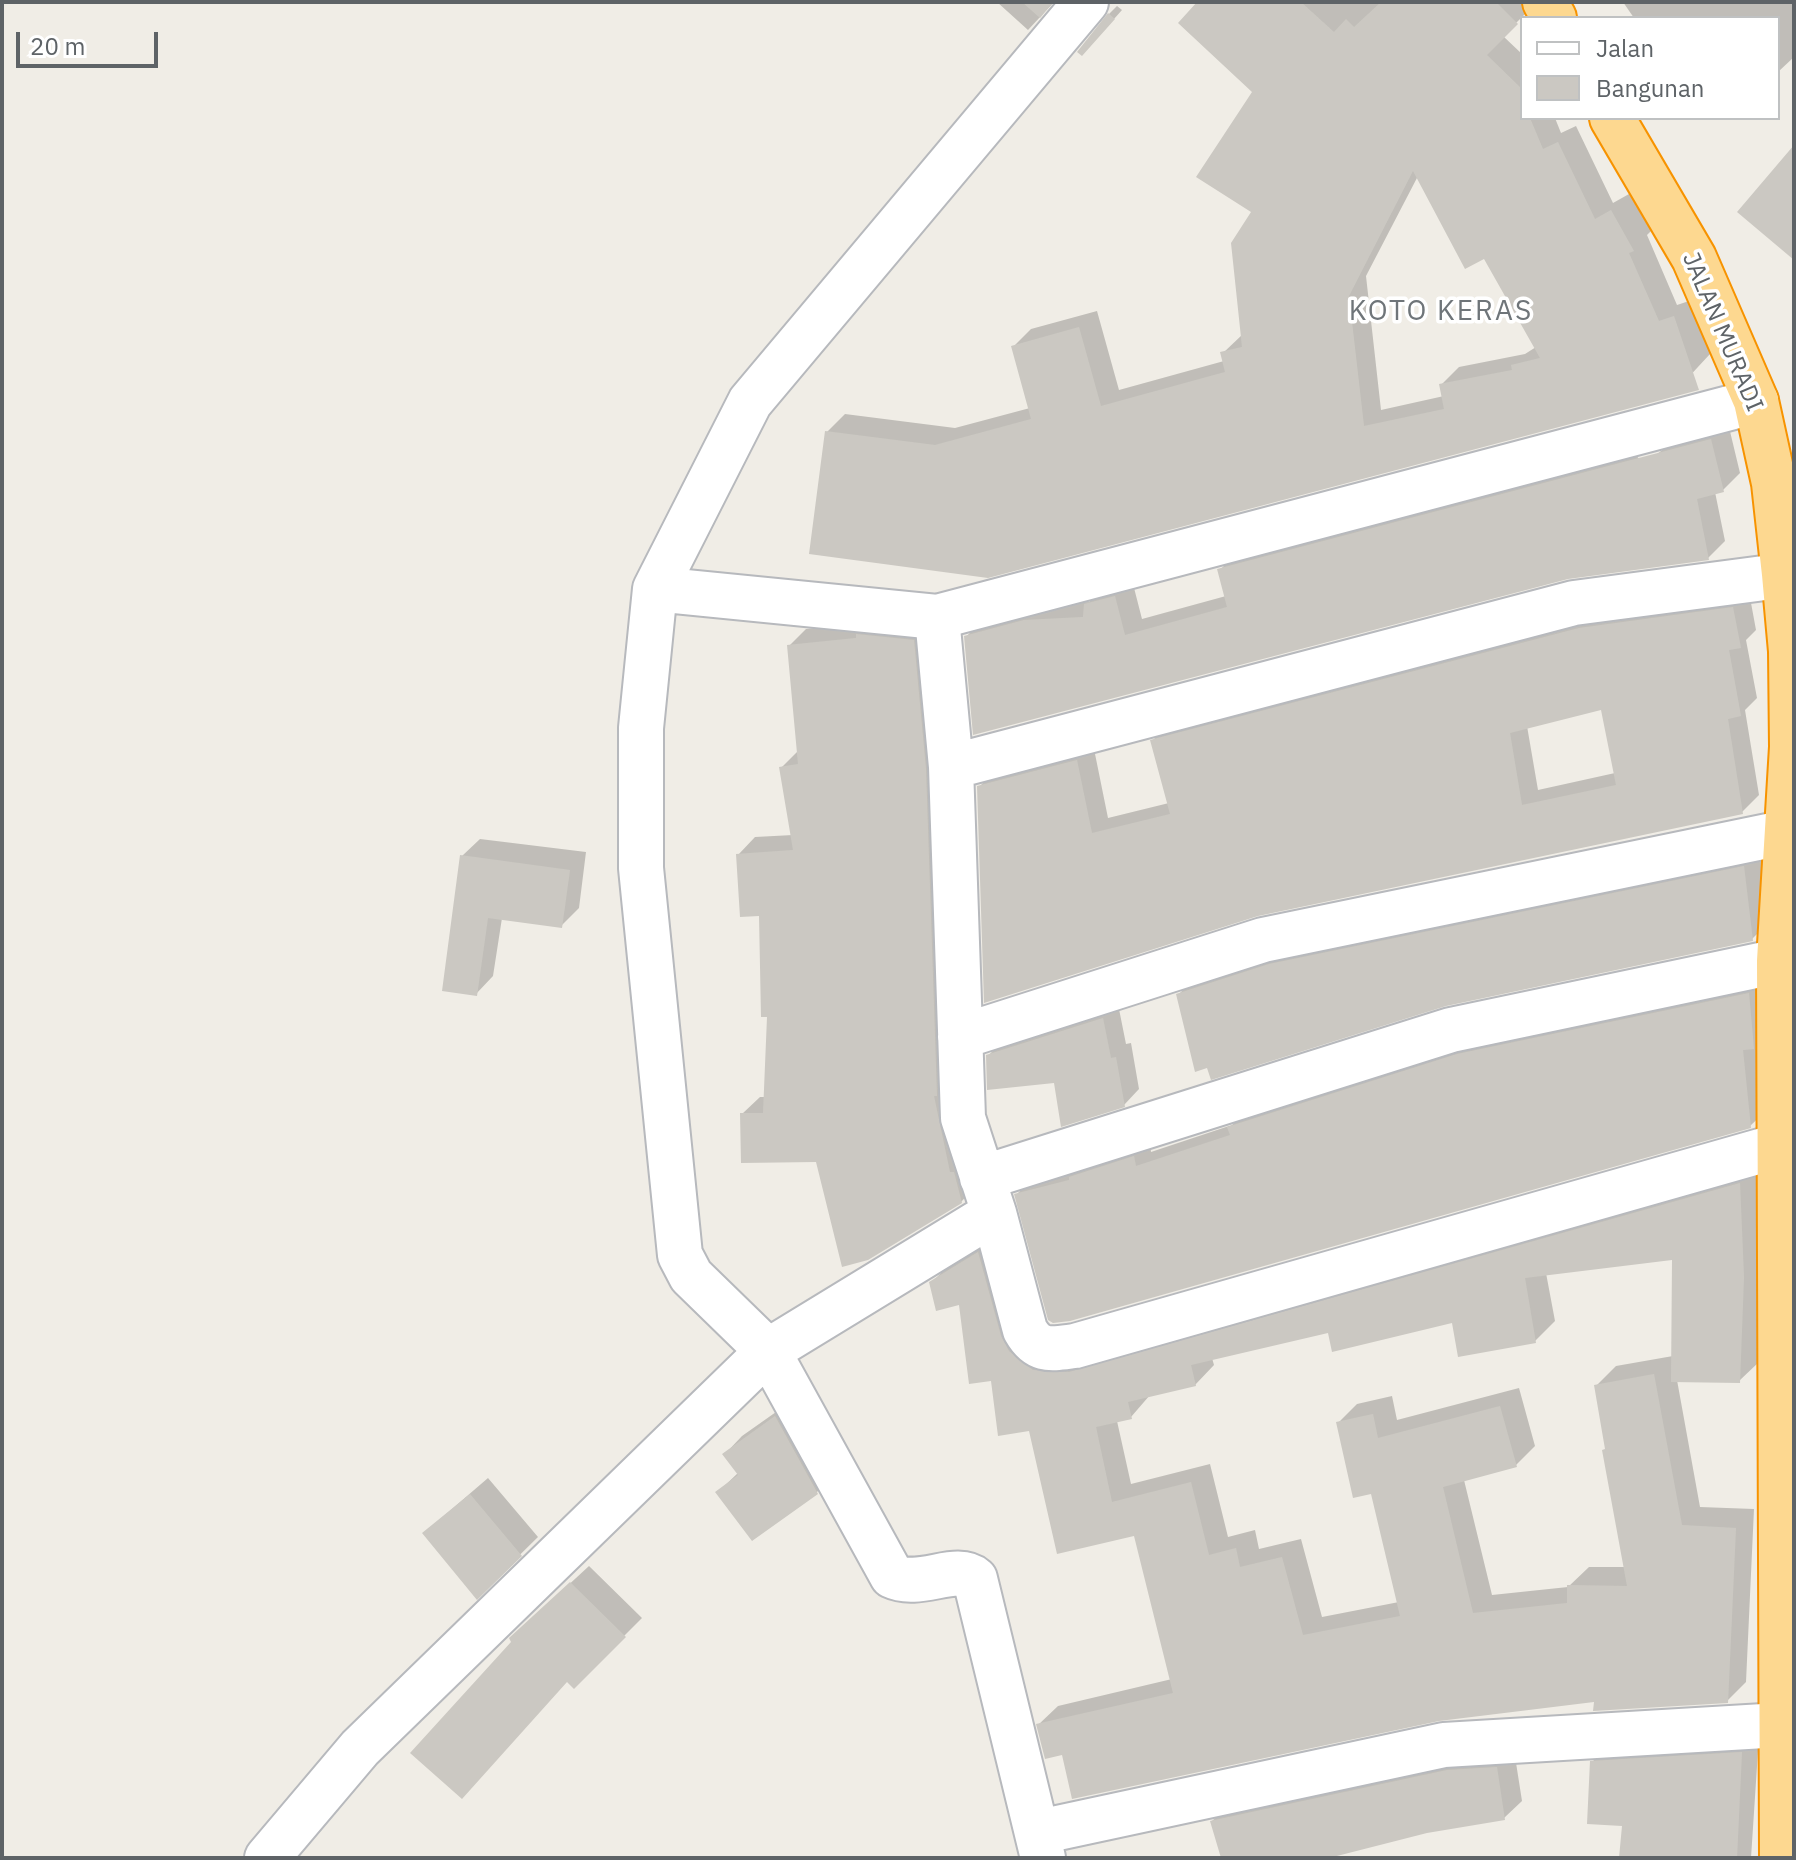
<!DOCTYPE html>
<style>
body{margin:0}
#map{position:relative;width:1796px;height:1860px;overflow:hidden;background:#f0ede6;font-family:"IBM Plex Sans",sans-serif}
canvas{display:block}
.frame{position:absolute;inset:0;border:4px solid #5e6367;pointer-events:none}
.legend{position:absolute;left:1520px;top:16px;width:260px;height:104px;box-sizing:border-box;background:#fff;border:2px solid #bfc1c2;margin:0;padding:10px 14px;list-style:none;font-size:24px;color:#5e6367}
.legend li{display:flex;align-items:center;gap:16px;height:40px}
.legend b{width:40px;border:2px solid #bfc1c2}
.scale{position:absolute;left:16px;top:32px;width:142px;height:36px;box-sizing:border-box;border:4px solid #5e6367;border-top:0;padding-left:10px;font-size:24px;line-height:28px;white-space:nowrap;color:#5e6367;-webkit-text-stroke:6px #fff;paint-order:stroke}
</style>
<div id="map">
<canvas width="1796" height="1860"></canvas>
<div class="frame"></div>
<ul class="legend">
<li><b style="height:10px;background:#fff"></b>Jalan</li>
<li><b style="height:22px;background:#cbc8c2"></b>Bangunan</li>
</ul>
<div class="scale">20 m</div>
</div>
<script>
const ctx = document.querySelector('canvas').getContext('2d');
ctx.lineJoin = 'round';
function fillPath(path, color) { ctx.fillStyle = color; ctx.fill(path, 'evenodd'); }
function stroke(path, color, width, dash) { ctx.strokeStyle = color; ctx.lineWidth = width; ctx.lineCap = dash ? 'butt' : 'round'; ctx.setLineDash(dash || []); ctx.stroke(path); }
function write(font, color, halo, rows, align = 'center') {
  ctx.font = font + ' "IBM Plex Sans",sans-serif'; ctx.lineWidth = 7; ctx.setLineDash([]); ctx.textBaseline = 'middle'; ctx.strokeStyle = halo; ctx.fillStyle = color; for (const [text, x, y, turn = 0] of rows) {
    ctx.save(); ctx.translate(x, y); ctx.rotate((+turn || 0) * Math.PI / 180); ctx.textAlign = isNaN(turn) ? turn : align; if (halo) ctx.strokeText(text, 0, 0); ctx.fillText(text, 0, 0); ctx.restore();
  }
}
fillPath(new Path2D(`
 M997 2H1054L1028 30Z
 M1199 2H1532L1534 5 1503 36 1522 54V118H1555L1561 133 1576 126 1613 203 1629 194 1651 231 1647 235 1677 305 1692 300 1710 354 1685 381 988 576 827 432 845 414 955 428 1030 408 1013 347 1031 329 1097 311 1119 390 1224 361 1223 353 1243 334 1254 212 1255 92ZM1418 176 1485 257 1536 347 1525 354 1459 367 1441 385 1444 396 1381 410 1366 276Z
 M1623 2H1794V57L1778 72V18H1634Z
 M1117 6 1122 10 1090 46 1109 14Z
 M1728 423 1740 473 1723 490 1715 492 1725 541 1708 558 1567 577 975 733 966 637 983 619 1042 604 1089 602 1103 588 1132 580 1142 619 1226 596 1220 570 1236 553 1630 449 1644 464 1682 435Z
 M1749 592 1756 630 1746 640 1757 698 1745 710 1759 795 1742 812 1257 914 979 787 996 770 1093 744 1108 818 1169 803 1152 741 1169 724 1597 612ZM1602 707 1615 773 1538 790 1527 726Z
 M871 622 930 623 978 1184 961 1202 818 1160 742 1114 760 1097H765L769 1015 761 914 738 855 755 837 793 835 781 768 799 750 789 646 806 629Z
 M480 839 586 852 579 908 561 926 502 918 493 976 476 994 462 856Z
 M1760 851 1769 922 1752 939 1178 995 1195 978Z
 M1764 978 1767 1110 1750 1126 1016 1195 1032 1179 1150 1142 1151 1152 1232 1125 1246 1111 1475 1039Z
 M1118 1004 1126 1044 1131 1043 1139 1089 1124 1105 988 1056 1003 1040Z
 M1759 1165V1362L1739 1381 1677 1380 1700 1507 1754 1509 1746 1682 1727 1701 1596 1700 1063 1753 1038 1725 1058 1706 1172 1679 1135 1534 1031 1429 992 1378 961 1303 931 1283 951 1263 998 1234 1031 1336ZM1674 1258 1673 1356 1616 1366 1597 1385 1625 1567H1589L1568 1587 1492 1595 1464 1480 1516 1465 1535 1446 1519 1388 1397 1420 1392 1396 1357 1404 1338 1423 1373 1491 1399 1602 1322 1617 1301 1539 1259 1549 1255 1530 1228 1537 1210 1464 1131 1484 1117 1421 1131 1417 1150 1395 1195 1385 1214 1365 1212 1358 1329 1331 1454 1321 1535 1341 1555 1321 1546 1273Z
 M793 1400 834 1475 817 1492H718L739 1472 725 1454 742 1436Z
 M488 1478 538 1537 477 1597 424 1533Z
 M589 1566 642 1618 574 1686 511 1638Z
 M1759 1736 1751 1858H1621L1625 1824 1592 1762 1610 1745Z
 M1514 1750 1522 1801 1504 1818 1426 1831 1322 1858H1223L1212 1821 1230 1804Z`), '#0003');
fillPath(new Path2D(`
 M1022 2H1053L1040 18Z
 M1197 2H1301L1334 32 1346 19 1354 27 1381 2H1496L1518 24 1487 55 1522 89V118H1530L1543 149 1558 142 1595 219 1611 210 1634 251 1629 253 1659 321 1674 316 1699 390 988 578 809 554 825 431 935 445 1031 419 1011 346 1079 327 1101 406 1225 372 1220 352 1242 347 1231 243 1251 212 1196 177 1252 92 1178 23ZM1413 171 1465 269 1484 259 1540 358 1511 365 1512 370 1439 384 1444 409 1364 426 1349 296Z
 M1108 13 1115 19 1082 56 1077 52Z
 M1794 145V260L1737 212Z
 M1711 439 1724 492 1697 499 1709 560 1568 579 973 735 964 636 1024 620 1083 617 1084 604 1115 596 1125 635 1227 607 1217 569Z
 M1733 607 1741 648 1729 650 1741 716 1728 719 1743 814 1258 916 984 1003 977 786 1077 760 1092 833 1170 814 1150 740 1579 628ZM1601 710 1616 785 1522 805 1510 733Z
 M856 634 914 640 926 769 937 1096H934L950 1172H954L962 1203 868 1260 842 1267 816 1162 741 1163 740 1113H763L767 1017H761L759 916 740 917 736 854 793 850 779 767 798 764 787 645 856 638Z
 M460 855 570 870 562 928 488 918 477 996 442 991Z
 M1744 866 1753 941 1446 1006 1211 1080 1207 1068 1195 1072 1176 994 1269 964Z
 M1749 993 1754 1049 1743 1050 1751 1128 1070 1321 1053 1323 1048 1320 1014 1194 1069 1180V1177L1134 1156 1136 1166 1230 1135 1227 1127 1457 1054Z
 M1103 1018 1111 1058 1116 1057 1125 1107 1061 1127 1054 1083 987 1090 986 1055Z
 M1740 1183 1744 1277 1740 1383 1671 1382 1672 1260 1525 1278 1536 1343 1458 1357 1452 1323 1332 1352 1328 1333 1191 1365 1196 1386 1128 1402 1132 1419 1096 1427 1112 1502 1191 1482 1209 1555 1236 1548 1240 1567 1282 1557 1303 1635 1400 1616 1371 1494 1353 1498 1336 1422 1373 1414 1378 1438 1500 1406 1517 1467 1443 1487 1473 1613 1567 1603V1585L1627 1586 1602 1450 1605 1449 1594 1385 1654 1374 1682 1525 1736 1528 1728 1703 1593 1711 1594 1702 1439 1721 1072 1799 1062 1755 1045 1759 1036 1724 1173 1693 1134 1536 1057 1554 1029 1431 998 1436 991 1381 969 1384 959 1305 936 1311 929 1282 978 1252 1001 1336 1009 1351 1033 1370 1069 1372Z
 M775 1416 818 1494 752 1541 715 1492 738 1475 722 1454Z
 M470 1494 522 1556 477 1600 422 1533Z
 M570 1582 626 1637 574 1689 567 1682 462 1799 410 1753 511 1642 509 1638Z
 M1742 1752 1737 1858H1619L1622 1826 1587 1824 1590 1761Z
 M1497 1767 1505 1820 1427 1833 1329 1858H1221L1210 1821 1447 1770Z`), '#cbc8c2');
const minor = new Path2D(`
 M655 589 937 617
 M951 767 1574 603 1794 574
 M960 1037 1263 940 1787 832
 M982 1178 1451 1030 1779 961
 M994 1213 1025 1330C1038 1353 1051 1349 1075 1346L1778 1146
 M1039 1832 1444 1745 1781 1725
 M267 1858 360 1748 768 1351 994 1213 963 1118 951 767 937 617 1756 401
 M1043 1858 975 1579C957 1563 919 1589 892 1576L768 1351 691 1276 680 1255 641 868V728L655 589 750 402 1086 2`);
const highway = new Path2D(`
 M1545 2 1554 18
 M1612 118 1694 258 1756 401 1774 483 1784 574 1791 651 1792 747 1779 961 1782 1858`);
stroke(minor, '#b7b9bd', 48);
stroke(highway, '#f79300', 48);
stroke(minor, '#fff', 44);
stroke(highway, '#fdd890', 44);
write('24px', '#5e6367', '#fff', [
 ["JALAN MURADI",1722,332,67]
]);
ctx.letterSpacing = '2px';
write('28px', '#6f7579', '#fff', [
 ["KOTO KERAS",1441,312]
]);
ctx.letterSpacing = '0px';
</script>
